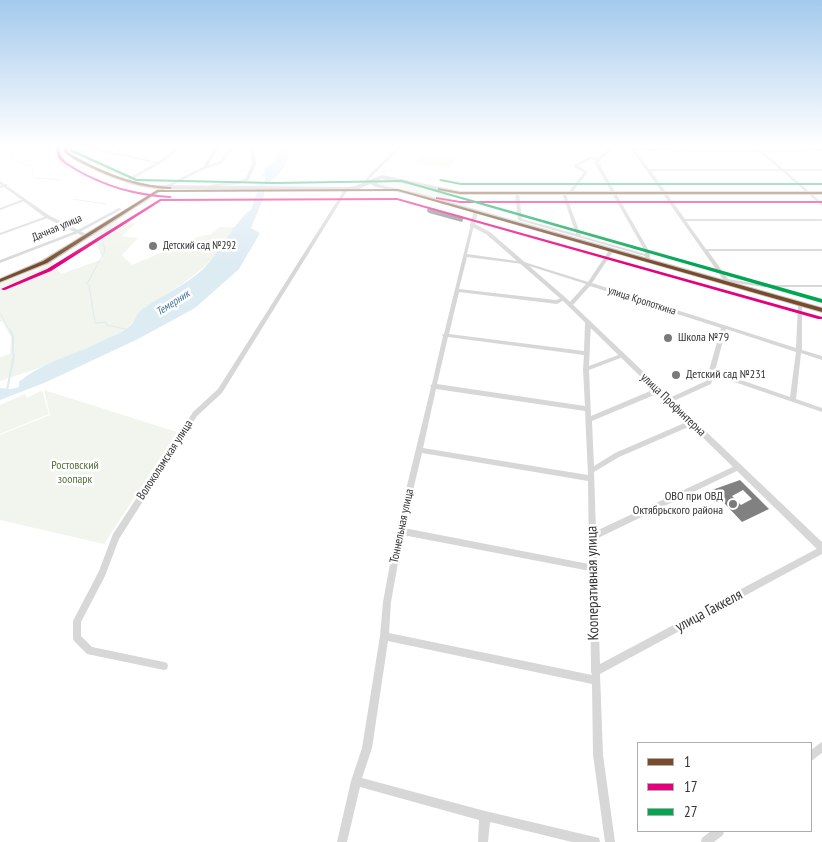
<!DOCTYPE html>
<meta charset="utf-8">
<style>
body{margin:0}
#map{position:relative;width:822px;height:842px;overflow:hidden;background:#fff;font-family:"PT Sans Narrow",sans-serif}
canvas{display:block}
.legend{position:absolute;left:637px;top:742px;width:175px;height:90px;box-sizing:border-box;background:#fff;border:1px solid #adadad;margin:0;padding:6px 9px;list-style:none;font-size:15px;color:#333}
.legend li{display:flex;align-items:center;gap:10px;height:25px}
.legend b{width:25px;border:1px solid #adadad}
</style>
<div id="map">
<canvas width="822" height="842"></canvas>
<ul class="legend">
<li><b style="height:6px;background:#7a4b2a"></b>1</li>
<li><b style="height:6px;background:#e5007d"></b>17</li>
<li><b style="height:6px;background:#00a651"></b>27</li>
</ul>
</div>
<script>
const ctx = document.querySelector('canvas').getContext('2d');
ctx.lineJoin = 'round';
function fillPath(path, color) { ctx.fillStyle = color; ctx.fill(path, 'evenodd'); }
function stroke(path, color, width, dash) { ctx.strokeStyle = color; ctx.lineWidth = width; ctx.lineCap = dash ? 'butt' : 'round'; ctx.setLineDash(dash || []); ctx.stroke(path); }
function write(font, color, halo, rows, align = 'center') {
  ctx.font = font + ' "PT Sans Narrow",sans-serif'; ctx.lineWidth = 5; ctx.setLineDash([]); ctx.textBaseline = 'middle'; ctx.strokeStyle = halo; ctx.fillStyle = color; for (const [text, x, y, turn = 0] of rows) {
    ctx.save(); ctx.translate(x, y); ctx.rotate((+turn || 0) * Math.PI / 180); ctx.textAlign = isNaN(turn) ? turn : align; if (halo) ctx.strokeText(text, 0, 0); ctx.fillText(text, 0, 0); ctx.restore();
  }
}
fillPath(new Path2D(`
 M423 154H424L455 159 448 168 416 163Z
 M378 180C390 179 445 189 452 197L447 200 440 199 379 185 376 183Z
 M114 221 135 224 122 236 138 238 122 255 132 265 198 237 211 234 220 227H235C212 268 183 284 146 307 136 313 135 323 126 329 91 351 40 368 0 381V357L10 354 11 337 2 321 0 322V283L32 271 37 272 51 260 61 274 103 259 92 234Z
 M42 390 49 414 0 434V405L25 394 27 398Z
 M44 390 177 432 104 544 0 520V435L50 415Z`), '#f1f5ed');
fillPath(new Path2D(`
 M278 146H288C290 165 280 176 264 186V197L251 228 260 233 239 269 195 308 138 339 44 383 0 400V388L11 389 19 387V382C44 361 76 355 104 340 113 336 124 332 131 325 136 320 135 314 144 308 163 295 184 286 201 271 216 258 239 215 251 210L259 186 265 180V177L262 175 265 173 264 169C271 165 277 159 279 151L270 150H279Z`), '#ddebf3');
stroke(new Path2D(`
 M13 149 11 159 32 167 33 175 36 178 61 180
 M73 199 106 204
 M101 237 112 225
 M87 284 105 251 102 238
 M89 285 95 323 106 322 107 325 129 330
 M0 313 3 318
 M3 319 10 331`), '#ddebf3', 1);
stroke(new Path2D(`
 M10 330 13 336V354
 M7 390 14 355`), '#ddebf3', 2);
fillPath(new Path2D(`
 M428 207 461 216 464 217 462 222 429 213 427 211Z
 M740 480 769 509 742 522 712 490ZM743 490 752 499 741 505 732 496Z`), '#818181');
fillPath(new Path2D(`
 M101 146H106L96 149 115 153 127 146H130L118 153 158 162 180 146H184L160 164 127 182 125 181 126 180 155 163 92 150 69 156 67 155Z
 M216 146H219L208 166 220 161 232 146H235L222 163 202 170 165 189H163V187L203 167Z
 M250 146H254L256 164 249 180 238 184 216 186 205 189V187C218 181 233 185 246 178L252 164Z
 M399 146H403L370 178 364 187H362L361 186 368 176Z
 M611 146H615L598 162 649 251 650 256 649 260H645V256L518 220 515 193 517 192 519 193 522 219 576 234 562 193 565 192 581 236 645 254V251L594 162 596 160 591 159 578 166 588 172 571 194 568 193 584 172 574 167V165L590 157 598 158Z
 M629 146H632L635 149 760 150 762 151 760 152 636 151 649 169H822V171H651L685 219H822V221H686L706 249H822V251H708L728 279 764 285H822V287H764L730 282 731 284V285H727Z
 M6 184H7V186L0 188V186Z
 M344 190 347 191 222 393 197 416 119 539 105 576 81 622V636L92 647 164 662 167 663 168 666 167 669 164 670 87 654 74 641 73 638V621L99 571 113 534 193 412 218 389Z
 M24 199 27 200 0 210V208Z
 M119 208 122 209 78 233 0 263V260L76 231Z
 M47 216 50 217 0 235V233Z
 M471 224 474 225 467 254 524 262 588 282 610 249H614V250L592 283 796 348 798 304 800 302 802 303V350L822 356V360L801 353 796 399 822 408V412L714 375 711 384 669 403H667L666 401 667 399 706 381 721 328 590 286 572 306H568V304L586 284 523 264 467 257 459 289 556 300 564 297 566 299 557 304 459 292 449 334 584 351 585 323 588 321 591 323 589 366 621 354 624 356 623 357 589 370 591 416 655 389H659L660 391 659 393 592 421 594 466 615 453 689 421H693L694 423 693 425 619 457 594 472 596 531 737 465 739 464 741 465 742 467 741 469 596 539 600 664 822 546V554L600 674 603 755 615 842H605L593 755 592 684 388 641 372 748 362 778 485 811 595 837 599 838 600 842H572L490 822 488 842H478L479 820 360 787 347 842H337L351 781 362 748 380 636 383 602 396 531 431 387 430 386 432 384 443 336 442 335 444 334ZM726 329 796 352 790 397 715 371ZM448 337 584 355 583 369 585 406 437 384ZM436 389 585 411 588 475 423 448ZM422 453 588 481 589 564 404 528ZM403 535 590 571 591 670V672L592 675 389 633 391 602Z
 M822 742V753L814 759 811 761V750L819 744Z
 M711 831H724L723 835 714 842H701L702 838Z`), '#d7d7d7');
fillPath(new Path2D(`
 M753 146H757L762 150 822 149V151L764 152 822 203V206Z
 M0 181 50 216 90 236 85 237 46 218 0 184Z
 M474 211 478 212 475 224 490 232 566 298 822 542V552L819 551 562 300 486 234 470 226V225Z`), '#d7d7d7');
fillPath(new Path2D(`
 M64 146H68L69 151C90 167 126 181 152 185L348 187 355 186 382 175 460 191H822V195H460L382 179 375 181 380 185 418 193 822 307V313L415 196 376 187 370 184 359 189 348 191 165 189 48 264 0 283V278L42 260 158 189C133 189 84 168 64 153Z`), '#cacaca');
fillPath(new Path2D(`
 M65 146H67L68 152 72 155C103 172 134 185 170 187L172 188 170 189C141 188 114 179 88 166 79 162 71 158 64 152Z
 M438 188 460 192H822V194H460L438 190Z
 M398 189 822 308V312L398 191 158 192 47 263 0 282V279L43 261 157 190Z`), '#7a4b2a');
fillPath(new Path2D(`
 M56 146H59C59 149 60 155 62 157 64 162 73 166 77 169 106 186 137 194 170 196L172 197 170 198C135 196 103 187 73 169 69 166 60 162 58 157 57 154 56 149 56 146Z
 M436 197 460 201H822V203H460L437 199H436Z
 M397 198 822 317V319H818L397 200 161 201 51 271 5 290H3L1 289 47 269 160 199Z`), '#e5007d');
fillPath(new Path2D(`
 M71 147 73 150 137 179 275 182 402 180 822 299V303L402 182 275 184 136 181 71 152 69 148Z
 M441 179 461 183H822V185H461L440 181 439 180Z`), '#00a651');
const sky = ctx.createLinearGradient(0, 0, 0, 264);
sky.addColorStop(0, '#a3caec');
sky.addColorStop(0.55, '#fff');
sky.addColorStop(1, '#ffffff00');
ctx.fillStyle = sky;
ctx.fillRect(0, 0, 822, 264);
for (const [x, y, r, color] of [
 [153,246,5,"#7a7a7a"],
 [668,338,5,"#7a7a7a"],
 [676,375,5,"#7a7a7a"],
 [733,504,5,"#7a7a7a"]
]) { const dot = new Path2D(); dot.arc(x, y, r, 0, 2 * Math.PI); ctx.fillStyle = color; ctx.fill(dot); stroke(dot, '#fff', 2); }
write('11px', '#333', '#fff', [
 ["Дачная улица",57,228,-23],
 ["улица Кропоткина",642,301,18]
]);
write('11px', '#333', '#fff', [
 ["Детский сад №292",163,246]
], 'left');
write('italic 11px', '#3f7597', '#fff', [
 ["Темерник",173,303,-33]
]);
write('12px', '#333', '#fff', [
 ["Школа №79",678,338],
 ["Детский сад №231",686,375],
 ["ОВО при ОВД",723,497,"right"],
 ["Октябрьского района",723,511,"right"]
], 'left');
write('12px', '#333', '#fff', [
 ["улица Профинтерна",673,405,44],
 ["Волоколамская улица",165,460,-57],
 ["Тоннельная улица",402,526,-78]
]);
write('12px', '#56703f', '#fff', [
 ["Ростовский",75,466],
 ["зоопарк",75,480]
]);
write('15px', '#333', '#fff', [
 ["Кооперативная улица",593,583,-91],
 ["улица Гаккеля",709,611,-28]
]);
</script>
